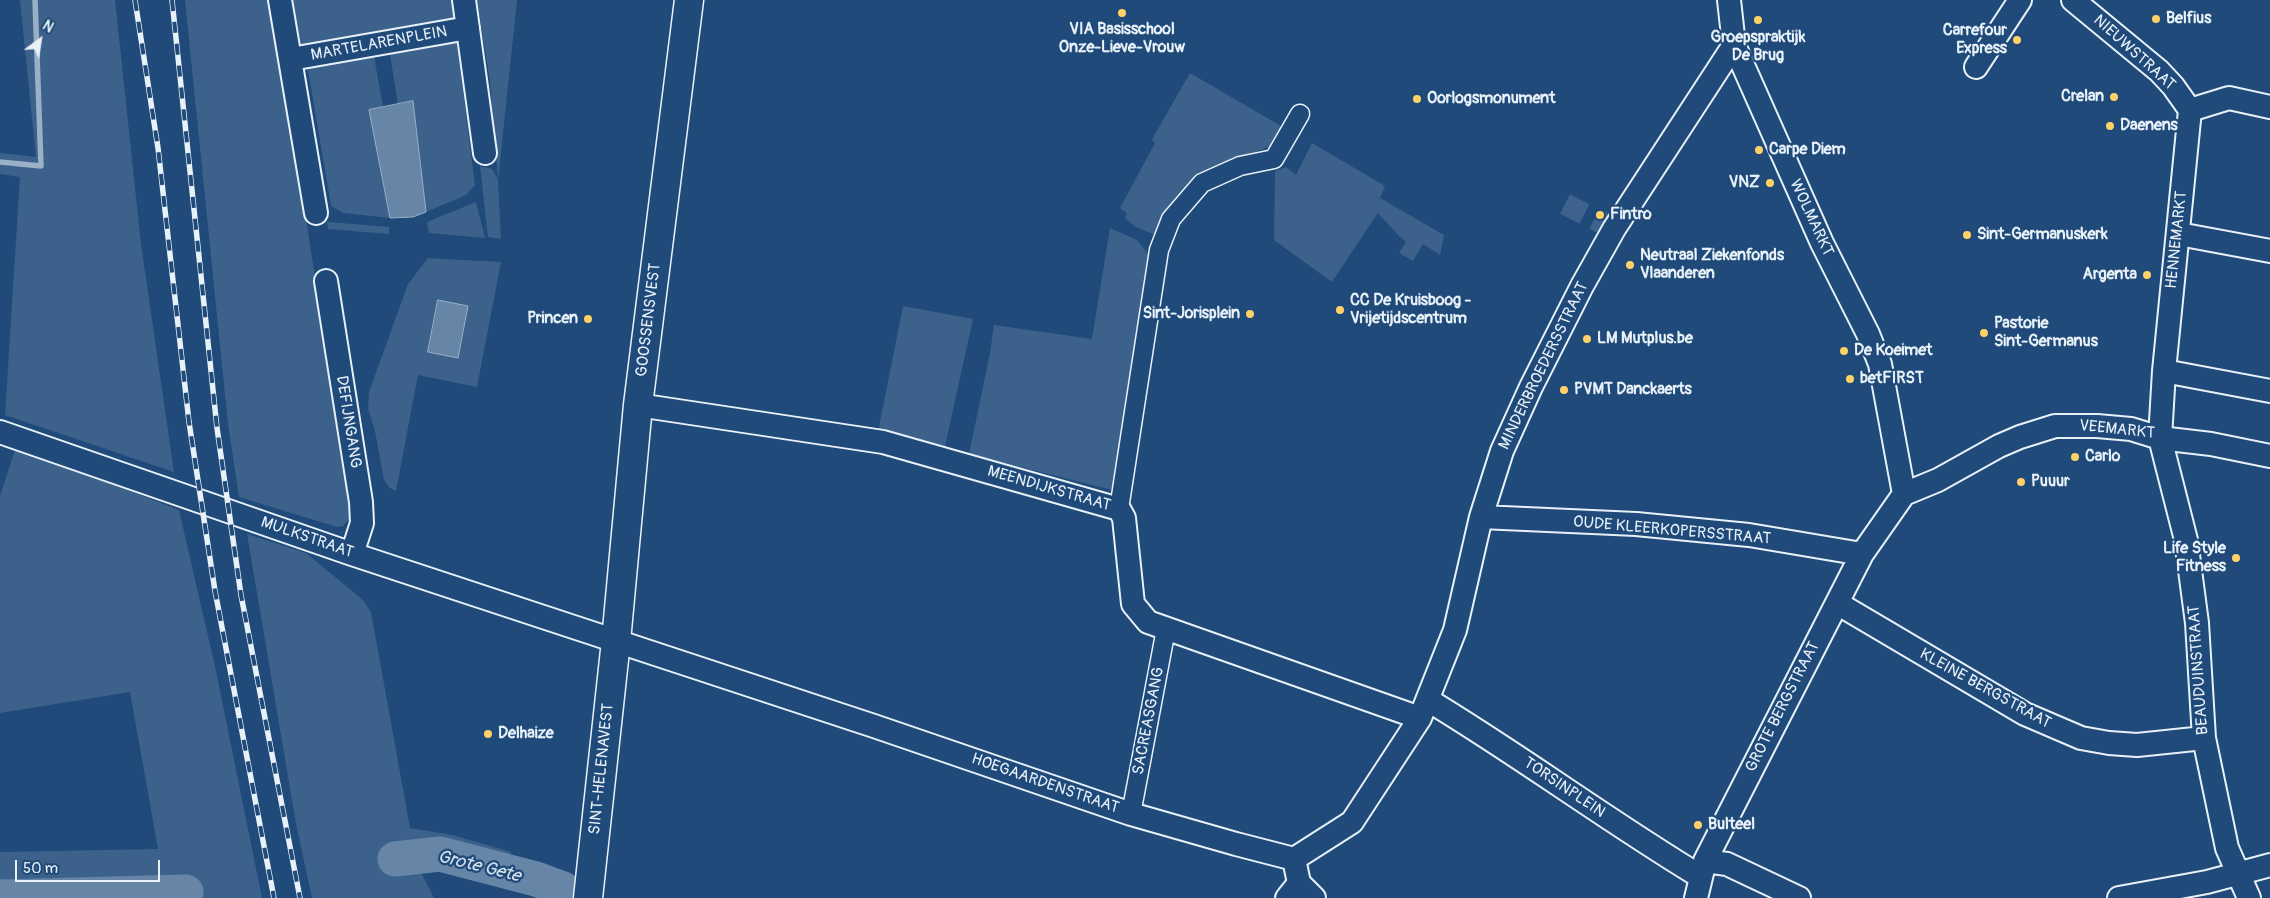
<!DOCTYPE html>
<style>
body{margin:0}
#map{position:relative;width:2270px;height:898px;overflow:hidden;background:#1f4a7a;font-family:Pangolin,sans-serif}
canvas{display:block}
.north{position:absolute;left:15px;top:15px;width:50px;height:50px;-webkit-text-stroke:4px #1f4a7a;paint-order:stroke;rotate:31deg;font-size:14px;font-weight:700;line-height:20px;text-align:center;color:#e8f1f8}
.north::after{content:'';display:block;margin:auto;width:18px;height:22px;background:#e8f1f8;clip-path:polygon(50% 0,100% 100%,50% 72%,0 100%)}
.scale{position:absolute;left:15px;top:860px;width:145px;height:22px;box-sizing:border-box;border:2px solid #e8f1f8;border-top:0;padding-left:6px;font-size:15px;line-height:18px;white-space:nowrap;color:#e8f1f8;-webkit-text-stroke:4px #1f4a7a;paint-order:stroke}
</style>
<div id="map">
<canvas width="2270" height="898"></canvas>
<div class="north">N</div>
<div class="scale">50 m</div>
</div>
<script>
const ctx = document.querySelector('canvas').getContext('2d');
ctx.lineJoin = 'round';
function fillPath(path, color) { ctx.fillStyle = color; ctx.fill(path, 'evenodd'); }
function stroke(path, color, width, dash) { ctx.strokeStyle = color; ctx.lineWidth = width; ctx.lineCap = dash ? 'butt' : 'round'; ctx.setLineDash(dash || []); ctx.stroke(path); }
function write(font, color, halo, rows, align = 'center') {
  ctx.font = font + ' Pangolin,sans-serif'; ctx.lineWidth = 4.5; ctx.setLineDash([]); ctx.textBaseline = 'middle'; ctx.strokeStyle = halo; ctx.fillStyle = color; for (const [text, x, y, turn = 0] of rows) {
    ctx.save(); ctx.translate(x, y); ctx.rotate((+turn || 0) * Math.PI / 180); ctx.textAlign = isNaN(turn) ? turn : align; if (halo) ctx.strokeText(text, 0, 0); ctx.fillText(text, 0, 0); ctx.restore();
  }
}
fillPath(new Path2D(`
 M20 0H115L141 244 174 472 5 415 20 177 0 174V153L36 157Z
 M185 0H269L294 142 352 516 343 526 337 527 239 497 228 424Z
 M288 0H456L459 21 296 47Z
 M477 0H517L498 181 501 239 488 237 480 166 492 169 498 179 490 81Z
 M456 37 475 185 466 195 426 212 413 101 398 104 389 49Z
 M373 51 383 107 369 110 390 218 343 213 331 206 307 63Z
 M1190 73 1286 129C1266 154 1262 148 1234 159 1193 176 1174 196 1155 235L1136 227 1125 218 1127 213 1120 208 1155 143 1152 140 1155 134Z
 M1312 143 1385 186 1380 198 1444 235 1440 255 1423 244 1413 261 1399 253 1406 242 1400 237 1378 213 1332 282 1274 240 1275 171 1286 167 1296 175Z
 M476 202 485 238 429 233 427 222Z
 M327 222 389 227V234L328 229Z
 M1110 228 1137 240 1152 259 1112 490 969 454 990 353 994 325 1092 339Z
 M428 258 501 262 477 387 418 375 396 491 390 488 384 480 375 431 368 409 369 392 408 284Z
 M903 306 973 319 945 446 878 432Z
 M15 450 53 461 179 510 216 671 262 898H190L189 886 175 881 165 884 84 888H0V852L158 849 130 692 0 713V496Z
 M247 534 306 553 363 600 371 612 410 828 452 835 511 852 508 864C464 850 431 828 385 847L396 871 420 870 434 898H312L296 824Z`), '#3c628c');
const water = new Path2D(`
 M413 101 426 212 413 217 390 218 369 110Z
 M438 300 468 306 458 358 428 352Z`);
fillPath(water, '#6685a7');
stroke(water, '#9ab0c7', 1);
stroke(new Path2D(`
 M0 162 41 166 35 0`), '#9ab0c7', 5.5);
stroke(new Path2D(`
 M395 859 440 854 536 879 563 889
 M0 897 186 892`), '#6685a7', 35);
stroke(new Path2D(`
 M1565 204 1614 229`), '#3d638d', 22, [22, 11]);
const pedestrian = new Path2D(`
 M1119 509 1159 250 1171 219 1202 183 1240 166 1274 159 1300 114
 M1131 814 1166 629`);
const minor = new Path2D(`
 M280 0 316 213
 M464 0 485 153
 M1729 0 1734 45 1822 243 1868 334 1880 364 1904 494
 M2073 0 2159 71 2173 86 2190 110
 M291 59 468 28
 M1976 67 2020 0
 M2190 110 2164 371 2160 438 2186 540 2197 623 2204 738 2227 848 2249 898
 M2190 110 2229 98 2270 107
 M2179 234 2270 251
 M326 281 361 502 362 523 352 554
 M2164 371 2270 391
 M638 405 883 442 1119 509 1124 518 1133 604 1148 622 1420 718
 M0 432 352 554 874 726 1131 814 1236 844 1294 859 1352 822 1420 718 1455 630 1481 517 1502 451 1531 387 1582 286 1614 229 1734 45
 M1481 517 1636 524 1749 535 1862 554
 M1837 603 2025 714 2081 738 2109 743 2137 745 2204 738
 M1428 700C1521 756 1608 821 1701 877
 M1705 861 1727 864 1799 898
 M1299 883 1314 898
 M1287 898 1299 883 1294 859
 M1696 898 1705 861 1862 554 1904 494 1938 480 1999 446 2020 437 2055 426H2097L2131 429 2160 438 2211 444 2270 456
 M2119 898 2207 882 2270 865`);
const tertiary = new Path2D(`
 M588 898 616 641 638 405 689 0`);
stroke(pedestrian, '#e8f1f8', 21);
stroke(minor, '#e8f1f8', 26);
stroke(tertiary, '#e8f1f8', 31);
stroke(pedestrian, '#1f4a7a', 18);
stroke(minor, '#1f4a7a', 22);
stroke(tertiary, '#1f4a7a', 28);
const rail = new Path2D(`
 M135 0 158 148 189 422 215 591 274 898
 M172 0 217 428 241 595 300 898`);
stroke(rail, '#e8f1f8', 5.5);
stroke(rail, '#1f4a7a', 4, [11]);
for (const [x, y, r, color] of [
 [1122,13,5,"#ffd166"],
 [2156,19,5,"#ffd166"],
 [1758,20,5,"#ffd166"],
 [2017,40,5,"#ffd166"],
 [2114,97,5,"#ffd166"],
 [1417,99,5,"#ffd166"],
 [2110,126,5,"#ffd166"],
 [1759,150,5,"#ffd166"],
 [1770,183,5,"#ffd166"],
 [1600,215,5,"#ffd166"],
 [1967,235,5,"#ffd166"],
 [1630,265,5,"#ffd166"],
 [2147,275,5,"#ffd166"],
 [1340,310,5,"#ffd166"],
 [1250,314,5,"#ffd166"],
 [588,319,5,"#ffd166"],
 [1984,333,5,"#ffd166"],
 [1587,339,5,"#ffd166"],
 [1844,351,5,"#ffd166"],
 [1850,379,5,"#ffd166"],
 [1564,390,5,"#ffd166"],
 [2075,457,5,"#ffd166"],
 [2021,482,5,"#ffd166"],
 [2236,558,5,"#ffd166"],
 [488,734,5,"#ffd166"],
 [1698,825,5,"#ffd166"]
]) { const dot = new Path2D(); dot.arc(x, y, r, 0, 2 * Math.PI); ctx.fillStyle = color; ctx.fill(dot); stroke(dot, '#1f4a7a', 2); }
write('bold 16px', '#e8f1f8', '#1f4a7a', [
 ["Belfius",2166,19],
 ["VIA Basisschool",1122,30,"center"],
 ["Onze-Lieve-Vrouw",1122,48,"center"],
 ["Carrefour",2007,31,"right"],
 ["Express",2007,49,"right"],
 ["Groepspraktijk",1758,38,"center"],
 ["De Brug",1758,56,"center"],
 ["Crelan",2104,97,"right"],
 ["Oorlogsmonument",1427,99],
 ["Daenens",2120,126],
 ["Carpe Diem",1769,150],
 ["VNZ",1760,183,"right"],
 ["Fintro",1610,215],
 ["Sint-Germanuskerk",1977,235],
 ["Neutraal Ziekenfonds",1640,256],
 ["Vlaanderen",1640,274],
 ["Argenta",2137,275,"right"],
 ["CC De Kruisboog -",1350,301],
 ["Vrijetijdscentrum",1350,319],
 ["Sint-Jorisplein",1240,314,"right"],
 ["Princen",578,319,"right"],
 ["Pastorie",1994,324],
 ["Sint-Germanus",1994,342],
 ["LM Mutplus.be",1597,339],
 ["De Koeimet",1854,351],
 ["betFIRST",1860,379],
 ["PVMT Danckaerts",1574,390],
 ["Carlo",2085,457],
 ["Puuur",2031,482],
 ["Life Style",2226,549,"right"],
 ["Fitness",2226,567,"right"],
 ["Delhaize",498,734],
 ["Bulteel",1708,825]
], 'left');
write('16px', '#e8f1f8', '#1f4a7a', [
 ["MARTELARENPLEIN",379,44,-10],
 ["NIEUWSTRAAT",2134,53,42],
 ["WOLMARKT",1811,218,65],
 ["HENNEMARKT",2177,240,-84],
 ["GOOSSENSVEST",649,320,-83],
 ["MINDERBROEDERSSTRAAT",1544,366,-64],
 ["DEFIJNGANG",348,422,81],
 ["VEEMARKT",2117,430,6],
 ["MEENDIJKSTRAAT",1049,489,16],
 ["OUDE KLEERKOPERSSTRAAT",1672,531,5],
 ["MULKSTRAAT",307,538,19],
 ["BEAUDUINSTRAAT",2199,670,-94],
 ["KLEINE BERGSTRAAT",1985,689,29],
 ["GROTE BERGSTRAAT",1783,707,-63],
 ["SACREASGANG",1149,721,-79],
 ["SINT-HELENAVEST",602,769,-84],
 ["HOEGAARDENSTRAAT",1045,784,19],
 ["TORSINPLEIN",1564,788,34]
]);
write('italic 18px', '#d4e1ec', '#1f4a7a', [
 ["Grote Gete",479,867,14]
]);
</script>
